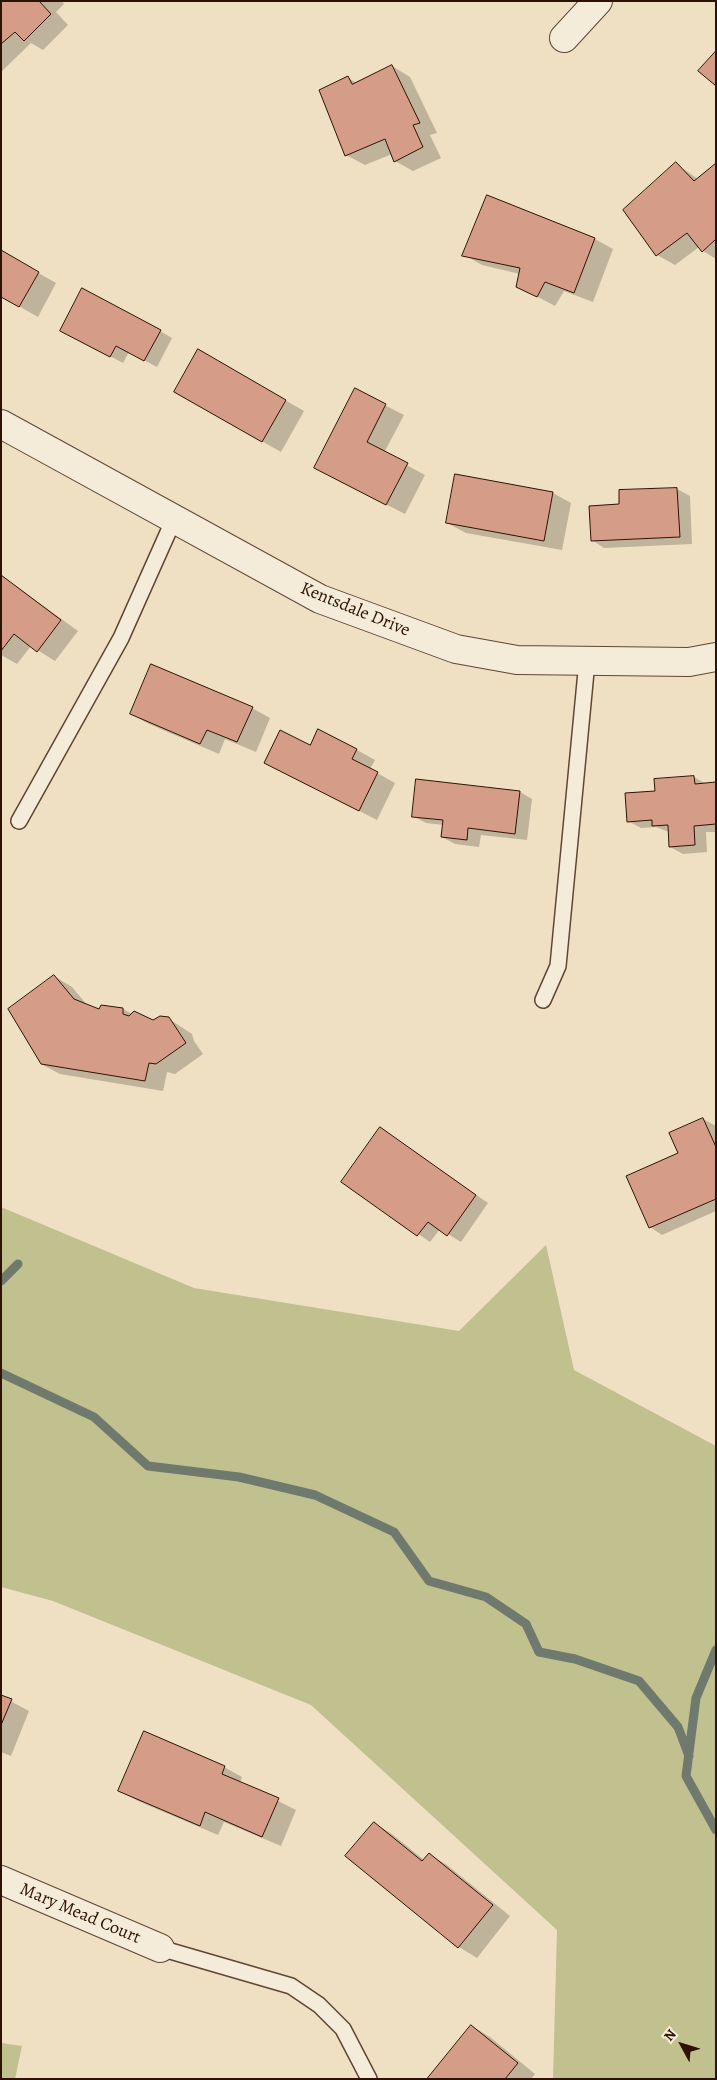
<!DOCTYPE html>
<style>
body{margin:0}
#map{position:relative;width:717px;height:2080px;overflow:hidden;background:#efe0c4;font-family:Alegreya,serif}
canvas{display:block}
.frame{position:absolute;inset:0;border:2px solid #2e1201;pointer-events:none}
.north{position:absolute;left:657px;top:2020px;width:50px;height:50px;-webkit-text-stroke:4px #f5ebd9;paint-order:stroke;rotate:309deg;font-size:14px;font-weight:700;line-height:20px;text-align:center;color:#2e1201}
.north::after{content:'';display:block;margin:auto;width:18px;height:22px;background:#2e1201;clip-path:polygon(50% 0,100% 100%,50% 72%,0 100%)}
</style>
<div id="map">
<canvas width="717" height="2080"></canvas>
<div class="frame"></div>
<div class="north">N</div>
</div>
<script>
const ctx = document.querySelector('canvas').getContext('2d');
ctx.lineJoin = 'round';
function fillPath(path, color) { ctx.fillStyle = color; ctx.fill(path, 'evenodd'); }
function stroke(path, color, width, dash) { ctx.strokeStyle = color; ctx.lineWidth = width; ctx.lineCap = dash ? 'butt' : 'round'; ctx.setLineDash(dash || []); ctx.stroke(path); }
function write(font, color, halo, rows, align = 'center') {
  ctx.font = font + ' Alegreya,serif'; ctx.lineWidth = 5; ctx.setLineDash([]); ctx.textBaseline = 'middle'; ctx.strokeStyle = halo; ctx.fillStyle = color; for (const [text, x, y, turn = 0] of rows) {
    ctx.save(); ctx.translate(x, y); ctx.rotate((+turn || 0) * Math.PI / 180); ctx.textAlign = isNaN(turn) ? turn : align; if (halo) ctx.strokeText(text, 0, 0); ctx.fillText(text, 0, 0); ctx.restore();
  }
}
fillPath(new Path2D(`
 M1 1207 194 1288 459 1331 546 1245 574 1370 716 1446V2079H553L557 1930 311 1705 53 1601 1 1587Z
 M1 2043 22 2046 15 2079H1Z`), '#c1c08f');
fillPath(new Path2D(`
 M1 1H62L64 4 56 12 68 25 43 50 31 43 1 72Z
 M392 66 410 77 437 133 430 135 441 158 413 171 395 161 392 154 365 165 346 155 348 78 357 83Z
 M676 164 698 179 716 164V259L703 251 699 247 675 265 657 255Z
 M595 239 613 249 593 302 564 291 555 306 517 286 520 274 482 265 464 255Z
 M1 252 56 283 38 317 1 296Z
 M160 331 172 338 157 367 129 352 123 363 74 337Z
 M199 351 304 411 281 452 175 392Z
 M355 390 404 415 384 453 425 475 405 514 334 478Z
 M677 489 690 496 692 544 604 548 592 540 621 505 620 492Z
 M553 493 571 503 562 550 466 533 447 523Z
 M1 575 78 631 55 661 31 646 17 664 1 655Z
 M252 708 270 718 256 752 225 739 219 754 149 724 131 714Z
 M310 747 357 750 375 760 370 769 395 783 377 820 266 763Z
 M694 777 706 784 716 783V832H706L707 852 683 854 670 847 669 832 656 827 641 828 628 821 656 792Z
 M520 792 532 799 527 840 481 835 479 847 455 844 442 837 444 825 426 823 413 816Z
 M54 976 72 987 88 1006 99 1011 123 1009 132 1014 153 1021 169 1019 192 1034 194 1041 203 1054 175 1074 167 1072 163 1091 60 1074 41 1064Z
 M703 1119 716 1126V1211L662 1235 650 1227 679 1154Z
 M380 1129 488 1203 461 1242 440 1229 430 1242 342 1182Z
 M1 1696 29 1711 11 1756 1 1752Z
 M224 1767 242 1777 240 1782 296 1810 281 1846 224 1822 218 1835 138 1801 120 1791Z
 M374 1823 392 1834 424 1860 429 1854 447 1865 510 1916 477 1958 459 1947 347 1856Z
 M472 2026 490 2037 535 2074 531 2079H428Z`), '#0003');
stroke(new Path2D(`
 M1 1281 18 1264
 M1 1373 94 1417 148 1466 239 1477 315 1495 394 1532 429 1581 486 1597 526 1624 539 1652 575 1659 639 1681 678 1727 689 1756
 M716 1650 696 1698 686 1776 716 1830`), '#6f796d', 9);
const building = new Path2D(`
 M1 1H39L51 14 24 41 15 32 1 44Z
 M716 51V86L698 71Z
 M392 65 420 123 413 125 423 147 394 162 385 139 345 156 319 90 348 76 352 84Z
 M676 162 694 181 716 163V239L702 252 687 233 656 256 623 210Z
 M487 195 595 238 574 293 545 282 537 297 516 287 520 268 462 256Z
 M1 250 39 272 19 307 1 297Z
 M82 288 161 330 144 361 116 346 110 357 60 331Z
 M198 349 286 400 262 442 174 392Z
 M355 388 386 404 367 442 408 463 386 505 314 468Z
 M455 474 553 492 544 541 446 523Z
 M677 488 680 537 591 541 589 506 619 504V490Z
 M1 575 61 620 37 652 14 634 1 651Z
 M151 664 253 707 237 742 207 730 200 744 130 714Z
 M318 729 357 749 352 759 378 772 359 811 264 763 280 730 310 745Z
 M694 776 695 784 716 782V824L694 826 695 845 669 847 668 825 652 826V820L627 822 625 793 655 791 654 779Z
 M416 779 520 791 515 834 468 828 467 840 441 837 443 820 412 817Z
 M54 975 74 999 99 1009 101 1005 123 1008V1014L129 1016 134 1011 153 1020 160 1016 169 1017 186 1043 156 1064 149 1063 145 1081 41 1064 8 1009Z
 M703 1118 716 1147V1199L649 1228 626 1176 678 1153 669 1133Z
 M380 1127 476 1195 447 1236 428 1222 417 1236 341 1182Z
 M1 1695 12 1699 1 1725Z
 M144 1731 225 1766 222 1774 279 1798 262 1837 205 1812 200 1826 118 1791Z
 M374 1822 422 1861 429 1853 493 1905 458 1948 345 1856Z
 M471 2025 518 2063 505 2079H427Z`);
fillPath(building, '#d59d88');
stroke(building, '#2e1201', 1);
const lane = new Path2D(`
 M19 821 121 638 174 519
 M543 1000 558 966 587 661
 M160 1948 291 1986 319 2005 343 2029 369 2079`);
const street = new Path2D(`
 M564 38 598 1
 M1 424 320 599 456 649 517 660 689 662 716 657
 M1 1880 160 1948`);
stroke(lane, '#5e4632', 18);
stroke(street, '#5e4632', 30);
stroke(lane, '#f5ebd9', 15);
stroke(street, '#f5ebd9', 28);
write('18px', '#2e1201', '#f5ebd9', [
 ["Kentsdale Drive",355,610,22],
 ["Mary Mead Court",80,1914,23]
]);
</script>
